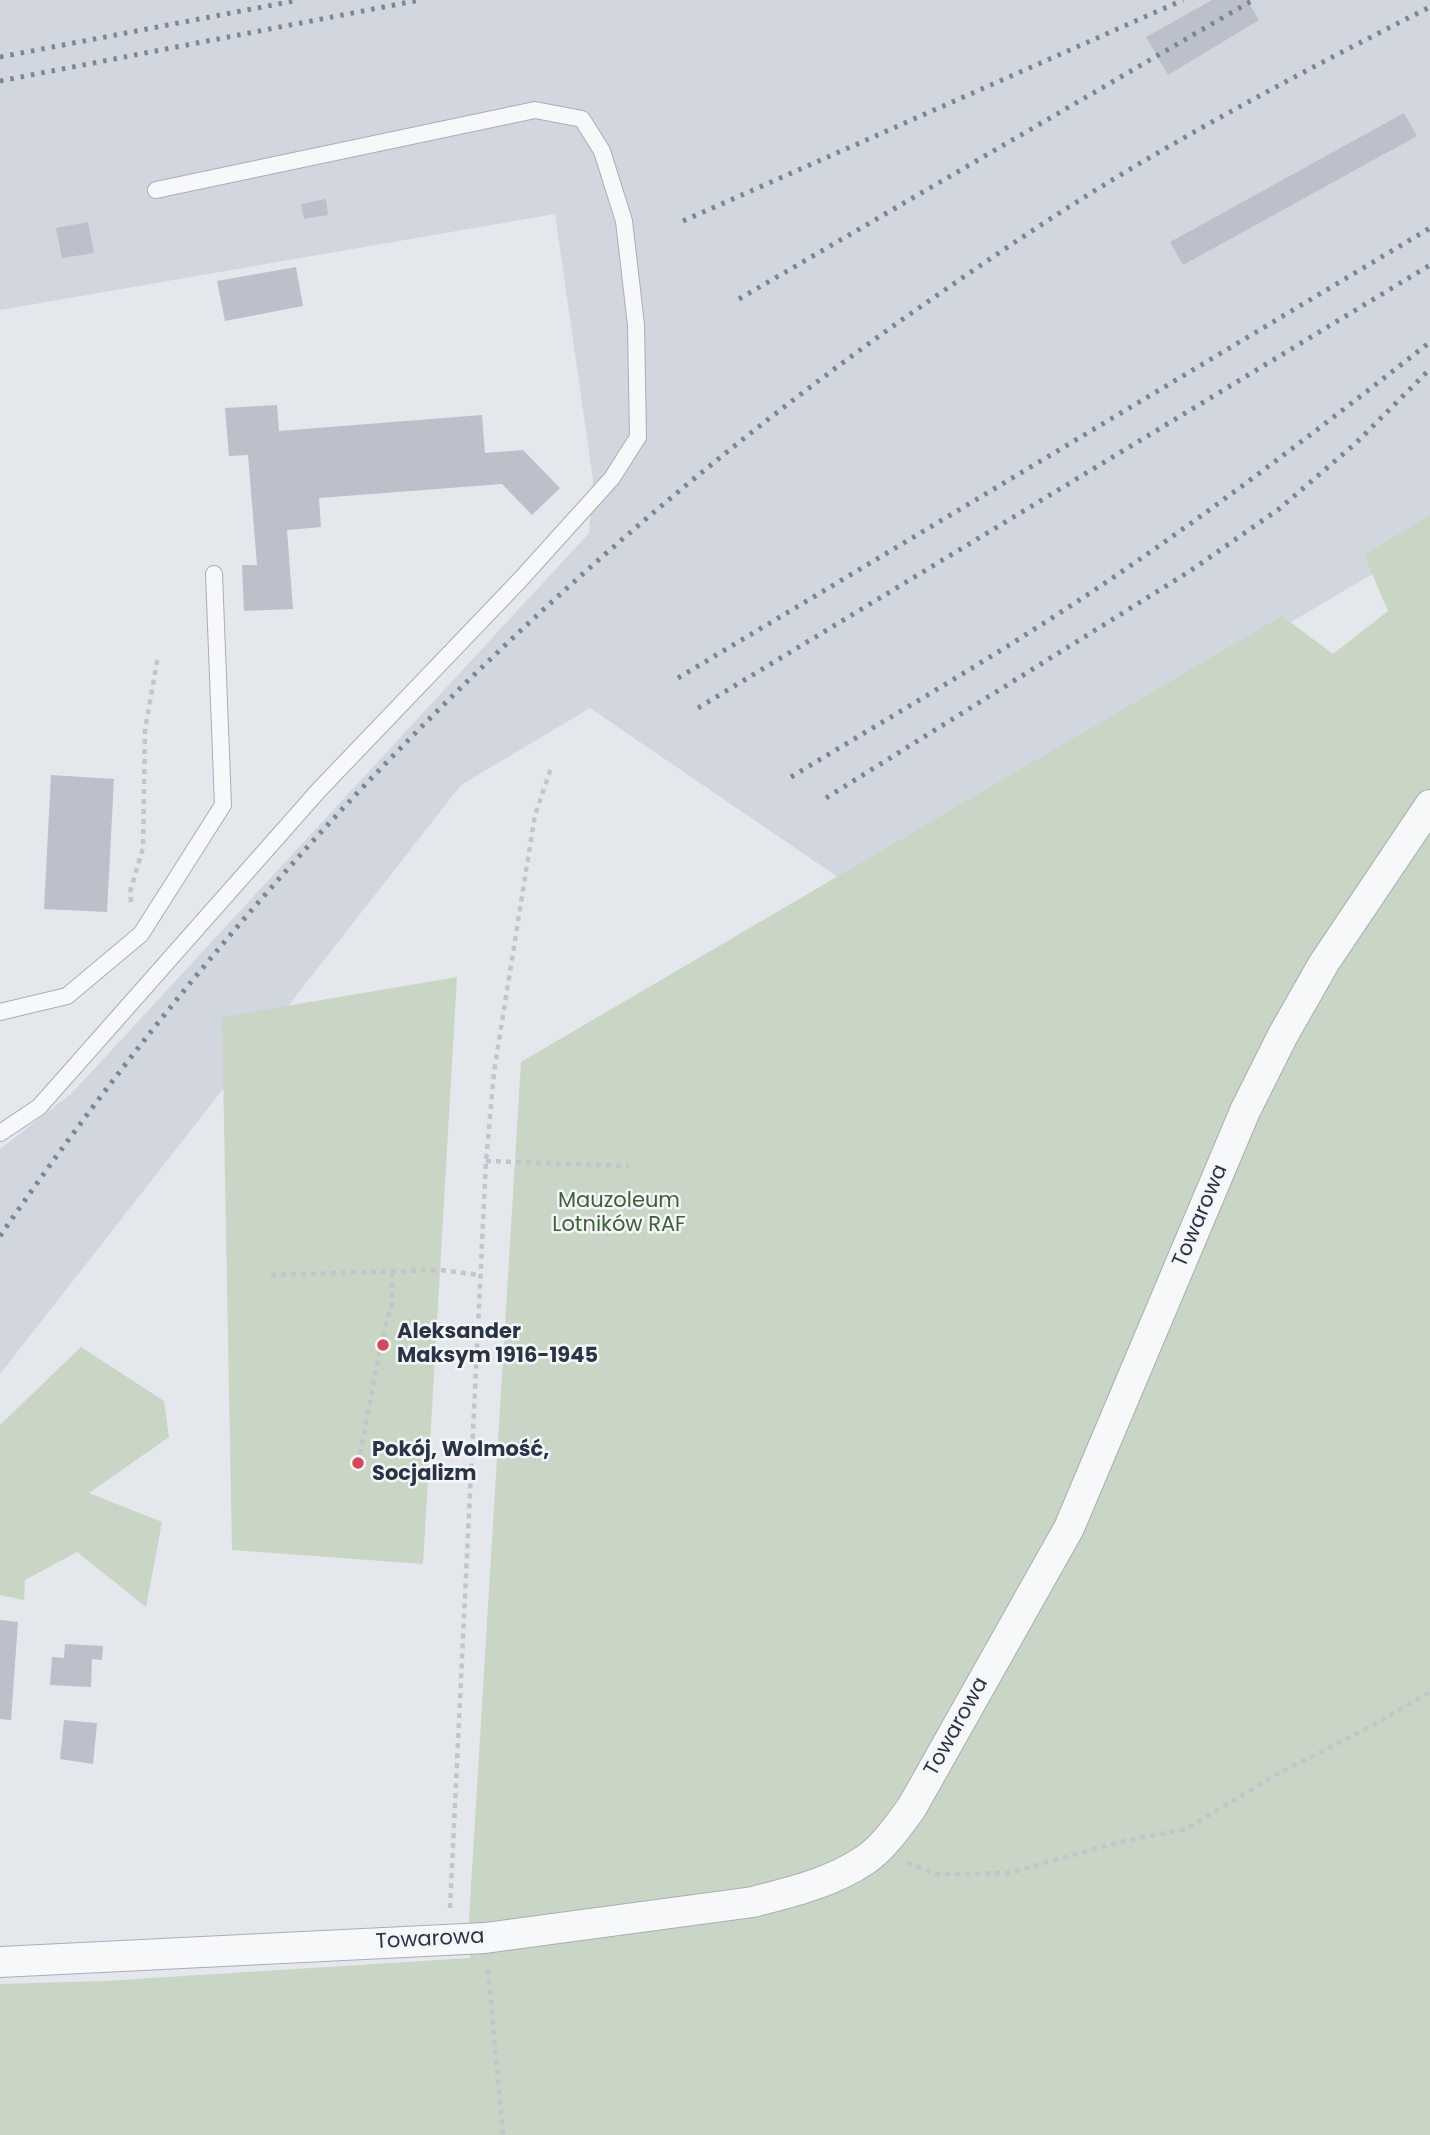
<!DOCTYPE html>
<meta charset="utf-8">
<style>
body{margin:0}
canvas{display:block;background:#e4e7ec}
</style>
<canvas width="1430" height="2135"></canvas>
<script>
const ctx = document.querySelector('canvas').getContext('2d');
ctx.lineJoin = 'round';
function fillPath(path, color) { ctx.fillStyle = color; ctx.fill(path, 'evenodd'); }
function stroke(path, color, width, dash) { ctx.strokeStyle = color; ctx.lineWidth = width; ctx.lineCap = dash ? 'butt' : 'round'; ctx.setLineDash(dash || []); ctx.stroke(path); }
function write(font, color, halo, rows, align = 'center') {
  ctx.font = font + ' Poppins,sans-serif'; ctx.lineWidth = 5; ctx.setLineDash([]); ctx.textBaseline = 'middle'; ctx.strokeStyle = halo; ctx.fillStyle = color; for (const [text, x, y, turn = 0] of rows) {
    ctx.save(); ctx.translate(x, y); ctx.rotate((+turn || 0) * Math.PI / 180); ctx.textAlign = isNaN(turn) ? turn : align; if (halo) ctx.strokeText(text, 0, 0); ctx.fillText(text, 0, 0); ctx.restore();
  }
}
fillPath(new Path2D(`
 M0 0H1430V540L848 884 590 708 461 785 0 1374V1149L72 1093 589 533 593 480 555 214 0 310Z`), '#d2d6de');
fillPath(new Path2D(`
 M1430 515V2135H0V1984L105 1981 470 1958 469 1919 521 1062 1282 616 1333 654 1388 611 1364 555Z
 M457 977 423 1564 232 1550 222 1017Z
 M81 1347 164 1401 169 1437 89 1493 162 1522 146 1607 77 1552 25 1580 24 1600 0 1595V1425Z`), '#c9d6c5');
fillPath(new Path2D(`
 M1212 0H1247L1259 20 1168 75 1146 37Z
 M1404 113 1417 136 1183 265 1170 242Z
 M326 199 328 215 304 219 301 204Z
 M88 222 94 253 62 258 56 228Z
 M296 267 303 306 225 321 217 281Z
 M277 405 279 431 482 415 485 453 523 450 560 488 532 515 502 484 319 498 321 527 287 530 293 609 244 611 242 565H257L248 455 229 456 225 408Z
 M51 775 114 779 107 912 44 909Z
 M0 1620 18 1622 11 1720 0 1719Z
 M65 1644 103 1646 102 1660 92 1659 91 1687 50 1685 52 1657 64 1658Z
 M64 1720 97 1723 93 1764 60 1759Z`), '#bbc0ca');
const lane = new Path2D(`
 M0 1012 67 996 141 934 223 805 214 574
 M0 1133 39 1107 319 790 520 580 612 478 638 437 636 325 624 221 602 151 582 119 535 110 156 190`);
const street = new Path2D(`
 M0 1962 485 1938 753 1902C791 1892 831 1883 865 1860 884 1847 898 1826 912 1807L1069 1528 1245 1111 1283 1035 1324 963 1430 805`);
stroke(lane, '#a9aeb7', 18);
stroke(street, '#a9aeb7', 32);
stroke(new Path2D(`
 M131 902 130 892 143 848 145 730 158 656
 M486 1161 629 1166
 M271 1275 440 1270 480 1275
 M360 1454 383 1334 392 1304V1273
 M907 1863 937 1874 1009 1873 1119 1842 1186 1829 1279 1773 1370 1727 1430 1692
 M450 1908 486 1161 494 1072 535 815 551 768
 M488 1970 503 2135`), '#c2c5cb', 4.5, [5, 5]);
stroke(lane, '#f7f8fa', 16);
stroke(street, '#f7f8fa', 30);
stroke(new Path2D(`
 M0 57 299 0
 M0 81 420 0
 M683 221 1183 0
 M739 299 1253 0
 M678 678 1430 228
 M698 708 1430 265
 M791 777C895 714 1001 653 1102 585 1215 509 1323 426 1430 342
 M826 798 1190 571 1279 509 1356 443 1430 369
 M0 1236C248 876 547 572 903 319 976 268 1050 217 1127 171 1226 112 1327 59 1430 7`), '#7d8696', 5, [3.5, 7]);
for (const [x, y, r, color] of [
 [383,1345,7,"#d1495b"],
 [358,1463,7,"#d1495b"]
]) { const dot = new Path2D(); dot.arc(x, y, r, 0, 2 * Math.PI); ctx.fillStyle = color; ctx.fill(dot); stroke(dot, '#f4f6f9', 2.5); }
write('21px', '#3f6138', '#f4f6f9', [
 ["Mauzoleum",619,1202],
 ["Lotników RAF",619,1226]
]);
write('21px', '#2b3445', '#f4f6f9', [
 ["Towarowa",1201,1216,-67],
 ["Towarowa",957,1727,-61],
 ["Towarowa",430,1940,-3]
]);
write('bold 21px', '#2b3445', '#f4f6f9', [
 ["Aleksander",397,1333],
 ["Maksym 1916-1945",397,1357],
 ["Pokój, Wolmość,",372,1451],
 ["Socjalizm",372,1475]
], 'left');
</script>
